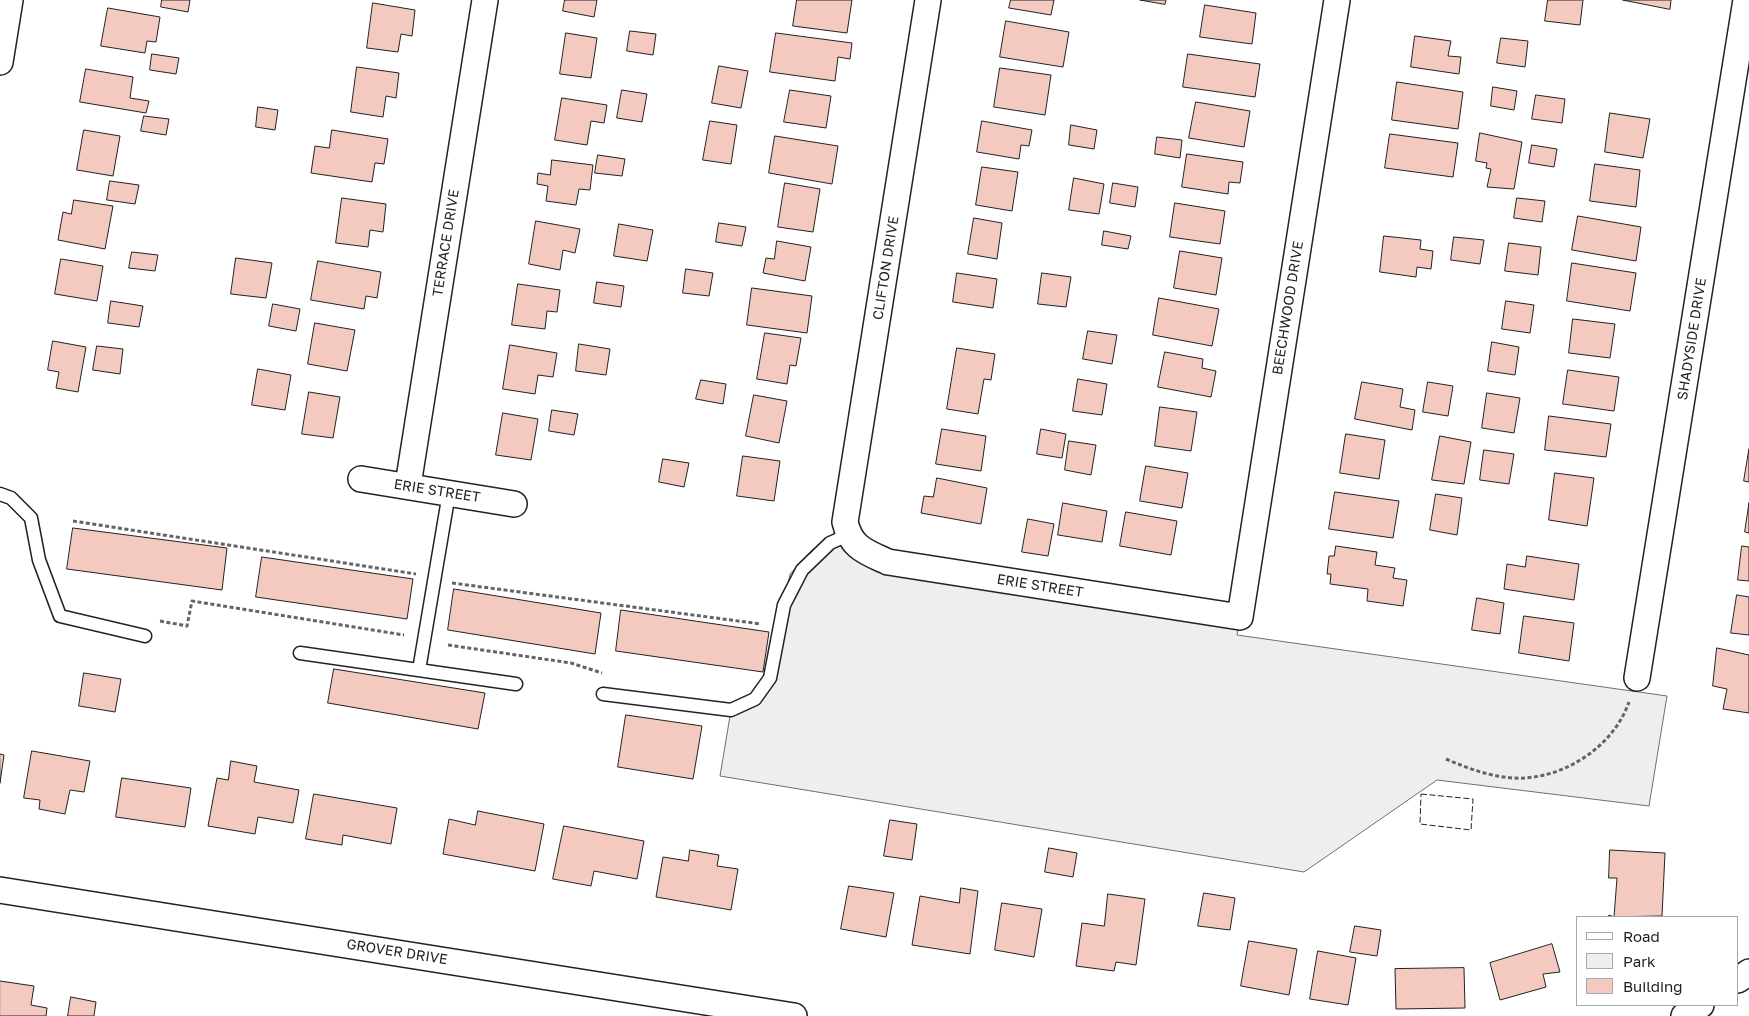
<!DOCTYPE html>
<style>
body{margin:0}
#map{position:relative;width:1749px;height:1016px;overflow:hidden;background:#fff;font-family:"Golos Text",sans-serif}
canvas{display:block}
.legend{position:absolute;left:1576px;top:916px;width:162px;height:90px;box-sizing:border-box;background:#fff;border:1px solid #a7a7a7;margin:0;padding:6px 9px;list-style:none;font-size:15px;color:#222}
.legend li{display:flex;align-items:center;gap:10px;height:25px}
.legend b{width:25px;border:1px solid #a7a7a7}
</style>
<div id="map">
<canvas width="1749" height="1016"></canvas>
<ul class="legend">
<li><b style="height:6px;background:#fff"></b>Road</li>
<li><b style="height:14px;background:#eee"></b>Park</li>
<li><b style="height:14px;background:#f3c9c0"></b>Building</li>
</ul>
</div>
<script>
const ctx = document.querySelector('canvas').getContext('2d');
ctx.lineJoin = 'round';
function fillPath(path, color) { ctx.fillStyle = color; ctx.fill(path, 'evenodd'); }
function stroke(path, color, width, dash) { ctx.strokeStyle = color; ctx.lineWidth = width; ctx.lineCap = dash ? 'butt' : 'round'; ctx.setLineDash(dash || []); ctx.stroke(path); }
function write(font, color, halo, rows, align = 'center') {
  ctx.font = font + ' "Golos Text",sans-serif'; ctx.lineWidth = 4; ctx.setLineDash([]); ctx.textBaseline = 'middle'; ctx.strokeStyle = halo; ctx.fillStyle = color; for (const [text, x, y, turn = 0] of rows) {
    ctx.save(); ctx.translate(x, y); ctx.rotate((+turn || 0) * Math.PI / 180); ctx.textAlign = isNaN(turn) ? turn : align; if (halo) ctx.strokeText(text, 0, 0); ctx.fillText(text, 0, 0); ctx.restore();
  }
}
const green = new Path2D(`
 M848 535 862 550 1240 617 1237 635 1667 696 1649 806 1437 780 1304 872 720 776 731 710 754 699 770 678 790 574 812 550Z`);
fillPath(green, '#eee');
stroke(green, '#6f6f6f', 1);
const building = new Path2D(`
 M162 0H190L188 12 161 7Z
 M565 0H597L594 17 563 11Z
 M797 0H852L847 33 793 26Z
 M1011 0H1054L1051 15 1009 8Z
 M1140 0H1166L1165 4Z
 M1548 0H1583L1580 25 1545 21Z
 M1623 0H1671L1670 9Z
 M373 3 415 10 412 36 401 34 398 52 367 48Z
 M1205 5 1256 13 1252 44 1200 37Z
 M108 8 160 17 156 42 147 41 145 53 101 46Z
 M1006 21 1069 32 1063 67 1000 57Z
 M630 31 656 34 653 55 627 51Z
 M566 33 597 38 591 78 560 74Z
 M776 33 852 43 850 59 838 57 835 81 770 72Z
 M1415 36 1451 41 1448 56 1461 57 1459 74 1411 67Z
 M1501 38 1528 41 1525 67 1497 63Z
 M152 54 179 58 176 74 150 70Z
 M1188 54 1260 64 1255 97 1183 87Z
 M719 66 748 71 741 108 712 103Z
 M357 67 399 73 396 98 386 96 383 117 351 112Z
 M1000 68 1051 75 1045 115 994 107Z
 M86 69 133 77 130 98 149 101 146 113 80 102Z
 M1397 82 1463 92 1458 129 1392 120Z
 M1493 87 1517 91 1514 110 1491 106Z
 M622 90 647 94 642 122 617 118Z
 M790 90 831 96 826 128 784 122Z
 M1536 95 1565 99 1562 123 1532 119Z
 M562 98 607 105 604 123 591 121 587 145 555 140Z
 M1196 102 1250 111 1244 147 1189 138Z
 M258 107 278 110 275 130 256 127Z
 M1610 113 1650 119 1643 158 1605 152Z
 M144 116 169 119 166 135 141 131Z
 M710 121 737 125 731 164 703 160Z
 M982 121 1032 130 1029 146 1021 145 1019 159 977 152Z
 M1071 125 1097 130 1094 149 1069 145Z
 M84 130 120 136 113 176 77 170Z
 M332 130 388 139 384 164 375 163 372 182 311 173 315 146 329 148Z
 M1480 133 1522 142 1514 189 1487 187 1491 169 1486 168 1487 163 1476 161Z
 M1390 134 1458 143 1453 177 1385 168Z
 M775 136 838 146 832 184 769 173Z
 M1157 137 1182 140 1180 158 1155 154Z
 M1532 145 1557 149 1554 167 1529 163Z
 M1187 154 1243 162 1240 183 1229 182 1228 194 1182 187Z
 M598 155 625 159 622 176 595 173Z
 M552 160 593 165 590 190 579 189 576 205 546 201 548 186 537 184 538 173 550 175Z
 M1595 164 1640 170 1636 207 1590 201Z
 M982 167 1018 172 1012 211 976 205Z
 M1074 178 1104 184 1099 214 1069 210Z
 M110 181 139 185 135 204 107 200Z
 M785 183 820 189 813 232 778 227Z
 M1113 183 1138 187 1135 207 1110 203Z
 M342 198 386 204 383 232 370 230 368 247 336 243Z
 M1517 198 1545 201 1542 222 1514 218Z
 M74 200 113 206 105 249 58 240 63 212 71 214Z
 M1175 203 1225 211 1220 244 1170 237Z
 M1578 216 1641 227 1636 261 1572 250Z
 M974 218 1002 223 997 259 968 254Z
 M536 221 580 229 575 253 563 250 560 270 529 264Z
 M719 223 746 227 742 246 716 242Z
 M619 224 653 230 647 261 614 256Z
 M1104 231 1131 236 1128 249 1102 245Z
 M1384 236 1421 240 1420 249 1433 251 1431 269 1417 267 1416 277 1380 272Z
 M1454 237 1484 240 1480 264 1451 260Z
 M777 241 811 247 805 281 763 273 766 258 774 259Z
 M1509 243 1541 247 1538 275 1505 271Z
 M1180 251 1222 258 1216 295 1174 288Z
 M132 252 158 255 155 271 129 268Z
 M236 258 272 263 266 298 231 294Z
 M61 259 103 266 97 301 55 294Z
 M318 261 381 272 377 298 366 296 364 309 311 300Z
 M1572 263 1636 273 1630 311 1567 301Z
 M686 269 713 273 709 296 683 293Z
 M957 273 997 279 993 308 953 302Z
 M1042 273 1071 277 1066 307 1038 304Z
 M597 282 624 286 621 307 594 303Z
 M518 284 560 290 557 312 547 311 545 329 512 325Z
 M752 288 812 296 807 333 747 325Z
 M1159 298 1219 309 1212 346 1153 335Z
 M111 301 143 306 139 327 108 323Z
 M1506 301 1534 305 1530 333 1502 329Z
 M273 304 300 309 296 331 269 326Z
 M1573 319 1615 324 1610 358 1569 353Z
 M315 323 355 330 347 371 308 364Z
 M1088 331 1117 335 1112 364 1083 359Z
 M765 333 801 338 796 366 790 365 787 384 757 379Z
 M53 341 86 347 78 392 56 388 59 372 48 370Z
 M1492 342 1519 347 1515 375 1488 371Z
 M579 344 610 349 606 375 576 371Z
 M510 345 557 353 553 377 538 375 535 394 503 389Z
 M97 346 123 349 120 374 93 370Z
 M957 348 995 354 991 380 984 379 978 414 947 409Z
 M1165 352 1203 359 1202 368 1216 371 1211 397 1158 387Z
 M258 369 291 375 285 410 252 405Z
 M1568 370 1619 377 1614 411 1563 404Z
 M1078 379 1107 384 1102 415 1073 411Z
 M701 380 726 384 723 404 696 399Z
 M1362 382 1403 389 1400 407 1415 410 1412 430 1355 419Z
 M1428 382 1453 386 1448 416 1423 412Z
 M309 392 340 397 333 438 302 434Z
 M1487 393 1520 398 1514 433 1482 428Z
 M754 395 787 401 779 443 746 436Z
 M1160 407 1197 412 1191 451 1155 446Z
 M552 410 578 414 574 435 549 431Z
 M503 413 538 419 531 460 496 455Z
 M1549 416 1611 424 1606 457 1545 450Z
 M942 429 986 436 981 471 936 464Z
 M1041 429 1066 434 1062 458 1037 454Z
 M1346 434 1385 440 1379 479 1340 473Z
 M1440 436 1471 442 1464 484 1432 480Z
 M1069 441 1096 445 1091 475 1065 470Z
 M1749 449V482L1744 481Z
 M1484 450 1514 454 1509 484 1480 480Z
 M743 456 780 461 774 501 737 496Z
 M663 459 689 463 684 487 659 482Z
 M1146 466 1188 473 1182 508 1140 501Z
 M1555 473 1594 478 1587 526 1549 520Z
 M937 478 987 488 981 524 921 513 924 496 933 497Z
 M1335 492 1399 501 1393 538 1329 529Z
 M1436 494 1462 498 1457 535 1430 530Z
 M1063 503 1107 511 1102 542 1058 535Z
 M1749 503V533L1745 532Z
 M1126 512 1177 521 1171 555 1120 546Z
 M1028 519 1054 524 1048 556 1022 552Z
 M73 528 227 548 222 590 67 569Z
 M1336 546 1377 552 1375 565 1395 568 1393 578 1407 580 1403 606 1367 601 1368 589 1330 584 1331 574H1327L1329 556H1334Z
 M1742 546 1749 547V581L1738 580Z
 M1527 556 1579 564 1574 600 1504 589 1507 564 1525 567Z
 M262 557 413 579 407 619 256 597Z
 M454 589 601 613 595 654 448 630Z
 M1737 595 1749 597V635L1731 633Z
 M1477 598 1504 603 1500 634 1472 630Z
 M621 610 769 632 763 672 616 651Z
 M1524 616 1574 623 1569 661 1519 653Z
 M1717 648 1749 655V713L1723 709 1727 689 1713 686Z
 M334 669 485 693 478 729 328 703Z
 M84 673 121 679 115 712 79 706Z
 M626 715 702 726 693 779 618 767Z
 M32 751 90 761 84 792 70 790 65 814 39 809 40 800 24 798Z
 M0 754 4 755 0 783Z
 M231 761 257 766 254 782 299 790 293 823 258 817 255 834 208 826 217 778 228 780Z
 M122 778 191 788 185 827 116 817Z
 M314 794 397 808 391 844 343 835 342 845 306 839Z
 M478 811 544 824 535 871 443 854 449 819 475 825Z
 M890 820 917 824 912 860 884 856Z
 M564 826 644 841 637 879 594 871 591 886 553 879Z
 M1049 848 1077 853 1073 877 1045 872Z
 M690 850 719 855 717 866 738 869 731 910 656 897 663 857 688 861Z
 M1610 850 1665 853 1662 916 1608 917 1609 915 1614 917 1617 878H1609Z
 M849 886 894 893 886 937 841 929Z
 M961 888 978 891 970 954 912 945 920 896 959 903Z
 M1204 893 1235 898 1230 930 1198 926Z
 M1108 894 1145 899 1136 965 1116 962 1114 971 1076 966 1082 923 1104 926Z
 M1002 903 1042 909 1034 957 995 950Z
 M1355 926 1381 930 1377 956 1350 952Z
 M1249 941 1297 949 1289 995 1241 986Z
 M1552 944 1560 972 1543 974 1546 987 1500 1000 1490 963Z
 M1318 951 1356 958 1348 1005 1310 999Z
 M1464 968 1465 1008 1396 1009 1395 969Z
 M0 981 34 986 31 1005 47 1008 46 1016H0Z
 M71 997 96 1002 94 1016H68Z`);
fillPath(building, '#f3c9c0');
stroke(building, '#222', 1);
const lane = new Path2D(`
 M0 494 11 498 31 518 39 560 60 616 145 636
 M300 653 516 684
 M419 670 449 493
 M603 694 731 710 755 699 770 678 784 605 802 570 830 543 848 535`);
const street = new Path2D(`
 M928 0 845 522C851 548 866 552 888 562L1240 617 1337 0
 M0 62 10 0
 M361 479 514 504
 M408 485 485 0
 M1637 678 1746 0
 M0 890 794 1016
 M1738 980 1749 972
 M1684 1016 1701 1005`);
stroke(lane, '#222', 15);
stroke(street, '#222', 28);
stroke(new Path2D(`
 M73 521 416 574
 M452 583 761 624
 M160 621 187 626 192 601 404 635
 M448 645 571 663 602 673
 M1446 759C1467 768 1488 776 1512 778 1561 781 1613 748 1629 702`), '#646464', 3, [4, 2.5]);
stroke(lane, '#fff', 12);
stroke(street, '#fff', 25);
stroke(new Path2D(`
 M1421 794 1473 799 1471 830 1420 824Z`), '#222', 1, [6, 2.5]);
write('14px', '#222', '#fff', [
 ["TERRACE DRIVE",446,243,-81],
 ["CLIFTON DRIVE",886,268,-81],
 ["BEECHWOOD DRIVE",1288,308,-81],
 ["SHADYSIDE DRIVE",1692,339,-81],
 ["ERIE STREET",437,491,9],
 ["ERIE STREET",1040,586,9],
 ["GROVER DRIVE",397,952,9]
]);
</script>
